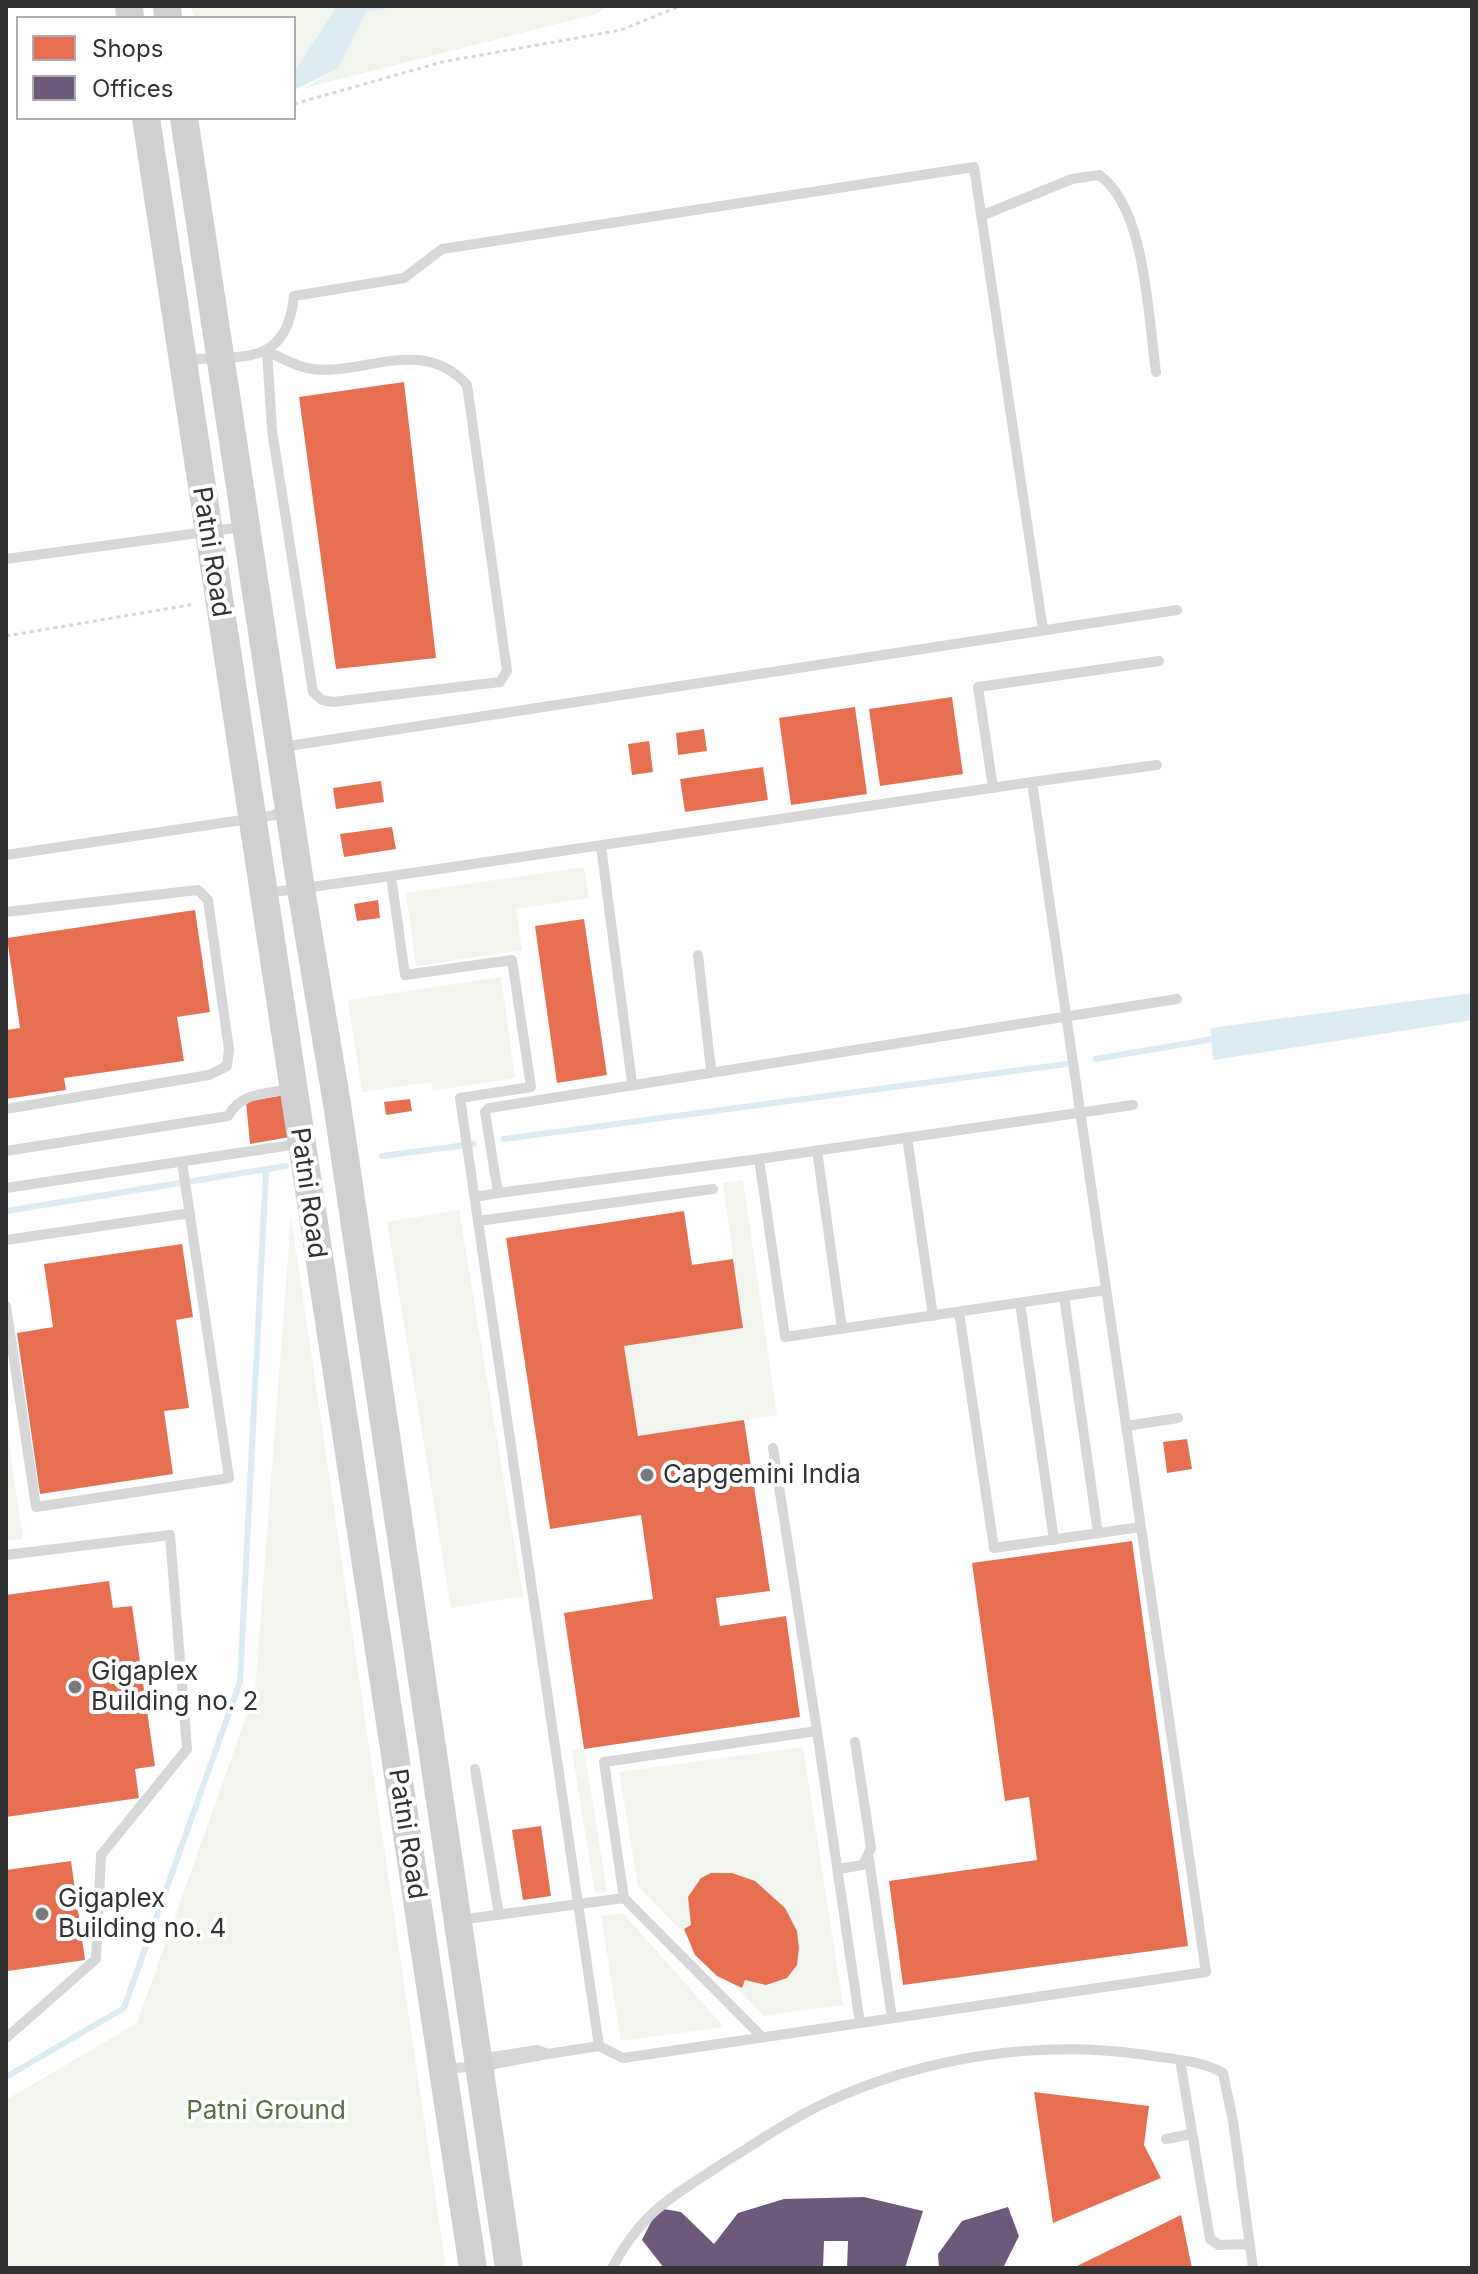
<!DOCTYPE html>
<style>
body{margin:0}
#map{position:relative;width:1478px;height:2274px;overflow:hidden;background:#fff;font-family:Inter,sans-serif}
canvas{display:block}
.frame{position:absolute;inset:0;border:8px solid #333;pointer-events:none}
.legend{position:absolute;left:16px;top:16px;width:280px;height:104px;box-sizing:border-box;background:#fff;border:2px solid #adadad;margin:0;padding:10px 14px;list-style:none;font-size:24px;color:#333}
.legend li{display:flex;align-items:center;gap:16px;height:40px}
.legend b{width:40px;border:2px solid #adadad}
</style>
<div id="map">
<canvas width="1478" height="2274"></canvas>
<div class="frame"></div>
<ul class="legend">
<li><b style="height:22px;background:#e76f51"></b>Shops</li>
<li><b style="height:22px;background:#6d597a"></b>Offices</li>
</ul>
</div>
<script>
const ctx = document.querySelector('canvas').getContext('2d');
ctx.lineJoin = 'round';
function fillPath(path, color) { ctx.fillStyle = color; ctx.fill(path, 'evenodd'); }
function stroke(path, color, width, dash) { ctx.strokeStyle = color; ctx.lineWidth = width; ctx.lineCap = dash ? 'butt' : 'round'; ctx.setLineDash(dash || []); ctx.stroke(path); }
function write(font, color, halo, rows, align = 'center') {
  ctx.font = font + ' Inter,sans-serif'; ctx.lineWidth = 8; ctx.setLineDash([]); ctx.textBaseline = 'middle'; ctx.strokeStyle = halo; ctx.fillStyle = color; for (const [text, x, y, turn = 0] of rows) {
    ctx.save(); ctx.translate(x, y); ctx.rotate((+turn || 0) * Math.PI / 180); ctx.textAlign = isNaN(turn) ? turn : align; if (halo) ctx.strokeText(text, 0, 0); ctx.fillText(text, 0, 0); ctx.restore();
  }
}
fillPath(new Path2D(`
 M191 6H337L294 72V18H194Z
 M403 6H607L597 14 304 88 338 69 366 12Z
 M584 867 589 898 516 909 522 950 416 966 406 893Z
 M501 977 515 1078 433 1091 431 1082 362 1092 348 1000Z
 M743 1180 777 1415 638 1436 624 1346 743 1328 723 1183Z
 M459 1210 523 1596 451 1608 387 1222Z
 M291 1217 446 2268H6V2100L137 2023 255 1692Z
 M6 1423 23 1539 6 1541Z
 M803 1747 843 2005 764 2016 638 1886 619 1772Z
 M584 1749 607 1891 595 1893 572 1751Z
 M623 1913 724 2027 621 2041 601 1916Z`), '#f1f5ed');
fillPath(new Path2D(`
 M337 6H403L366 12 338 69 294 90V72Z
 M1472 993V1020L1213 1060 1211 1028Z`), '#ddebf3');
fillPath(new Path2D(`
 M404 382 436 658 336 669 299 397Z
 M952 697 963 774 880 786 869 709Z
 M855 707 867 794 791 805 779 718Z
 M704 729 707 751 678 755 676 733Z
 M649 741 653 772 632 775 628 744Z
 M763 767 768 800 685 812 680 779Z
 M381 781 384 802 336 809 333 788Z
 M392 827 396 849 344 857 340 834Z
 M378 900 380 918 357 921 354 904Z
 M195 910 210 1012 177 1017 184 1061 64 1078 66 1090 6 1099V1030L20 1028 7 938Z
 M584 919 607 1075 557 1083 535 926Z
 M284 1095 290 1137 250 1144 246 1102Z
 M410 1099 412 1111 386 1115 384 1102Z
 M684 1211 692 1265 733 1259 743 1328 624 1346 638 1436 744 1420 770 1591 716 1598 720 1626 786 1616 800 1717 584 1749 564 1613 653 1599 641 1515 550 1529 506 1238Z
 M182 1244 193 1317 176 1320 189 1408 164 1411 173 1474 40 1494 17 1333 53 1327 44 1264Z
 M1187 1439 1192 1469 1167 1473 1163 1442Z
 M1132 1541 1188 1946 903 1985 889 1881 1037 1860 1029 1797 1005 1801 972 1563Z
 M109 1581 113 1608 132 1606 155 1766 135 1769 139 1798 6 1817V1595Z
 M541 1826 551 1896 523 1900 512 1830Z
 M71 1861 85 1960 8 1971 6 1870Z
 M711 1873H732L755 1881 785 1908 797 1931 799 1948 797 1965 787 1978 766 1985 745 1980 742 1988 717 1976 695 1955 684 1929 691 1925 688 1897 701 1878Z
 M1034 2092 1149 2106 1144 2145 1161 2178 1053 2223Z
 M1181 2215 1192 2268H1073Z`), '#e76f51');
fillPath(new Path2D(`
 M864 2197 923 2211 905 2268H847L848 2241H824L823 2268H664L642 2240 658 2208 681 2212 714 2244 738 2213 784 2199Z
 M1008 2207 1019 2236 1003 2268H939L938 2254 962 2221Z`), '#6d597a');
stroke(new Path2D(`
 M1096 1059 1219 1038
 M504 1139 1066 1064
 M382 1156 474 1144
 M6 1211 286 1166
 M6 2077 124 2008 240 1682 266 1171`), '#ddebf3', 6);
stroke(new Path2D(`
 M294 104 442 62 621 30 680 6
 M6 636 195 604`), '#d6d6d6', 3, [4, 4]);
stroke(new Path2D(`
 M981 216 1072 179 1099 175C1146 207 1148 318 1156 372
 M267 351C279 357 293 365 307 368 358 379 422 333 467 385L507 671 500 682 333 702 322 700 313 692 272 430Z
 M184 360C241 355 287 368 294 296L404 278 442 249 974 167 1043 630
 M6 559 243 527
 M282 747 1177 610
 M1032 782 1157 765
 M993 788 978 687 1159 661
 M601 846 632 1083
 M6 855 289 813
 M391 876 1032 782 1206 1972 623 2058 599 2046 548 2054
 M267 893 391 876 405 975 512 960 531 1087 460 1098 478 1221
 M6 912 198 890 208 900 229 1050 227 1066 209 1075 6 1109
 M698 955 711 1070
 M907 1137 933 1316
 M817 1150 842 1329
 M6 1151 228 1116C242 1092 265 1094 291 1089
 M759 1159 498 1193 485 1112 489 1108 1177 999
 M6 1188 298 1144
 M475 1197 498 1193
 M6 1240 190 1213
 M1106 1290 785 1337 759 1159 1133 1105
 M1064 1296 1098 1533
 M1020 1303 1054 1540
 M6 1306 36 1507 229 1478 182 1162
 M959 1312 994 1548 1141 1527
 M1126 1426 1178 1418
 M6 1555 170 1535 187 1749 101 1855 96 1959 6 2038
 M817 1731 860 2023
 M475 1769 499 1915
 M869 1859 892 2018
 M838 1869 863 1865 871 1848 855 1742
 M624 1898 604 1762 817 1731 773 1448
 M459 1920 624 1898 762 2037
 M599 2046 478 1221 713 1189
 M1180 2060 1210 2239 1219 2245 1249 2244
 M445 2068 478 2067 548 2054 537 2050 479 2059
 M1166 2139 1192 2134
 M612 2268C643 2210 672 2197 725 2162 758 2142 790 2119 825 2103 923 2057 1039 2039 1146 2055 1171 2059 1201 2060 1223 2073L1233 2121 1253 2268`), '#d7d7d7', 10);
stroke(new Path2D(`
 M129 6 130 18
 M167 6 168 18
 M146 118 473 2268
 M184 118 301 889 337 1104 509 2268`), '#d0d0d0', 28);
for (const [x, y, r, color] of [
 [647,1475,8,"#7a7a7a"],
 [75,1687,8,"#7a7a7a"],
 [42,1914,8,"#7a7a7a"]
]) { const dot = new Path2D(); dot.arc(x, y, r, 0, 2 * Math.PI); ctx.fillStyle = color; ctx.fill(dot); stroke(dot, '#fff', 3); }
write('26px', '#333', '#fff', [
 ["Patni Road",211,552,81],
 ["Patni Road",308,1193,82],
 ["Patni Road",407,1834,81]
]);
write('26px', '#333', '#fff', [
 ["Capgemini India",663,1475],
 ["Gigaplex",91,1672],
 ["Building no. 2",91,1702],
 ["Gigaplex",58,1899],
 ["Building no. 4",58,1929]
], 'left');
write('26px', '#56703f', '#fff', [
 ["Patni Ground",266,2111]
]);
</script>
